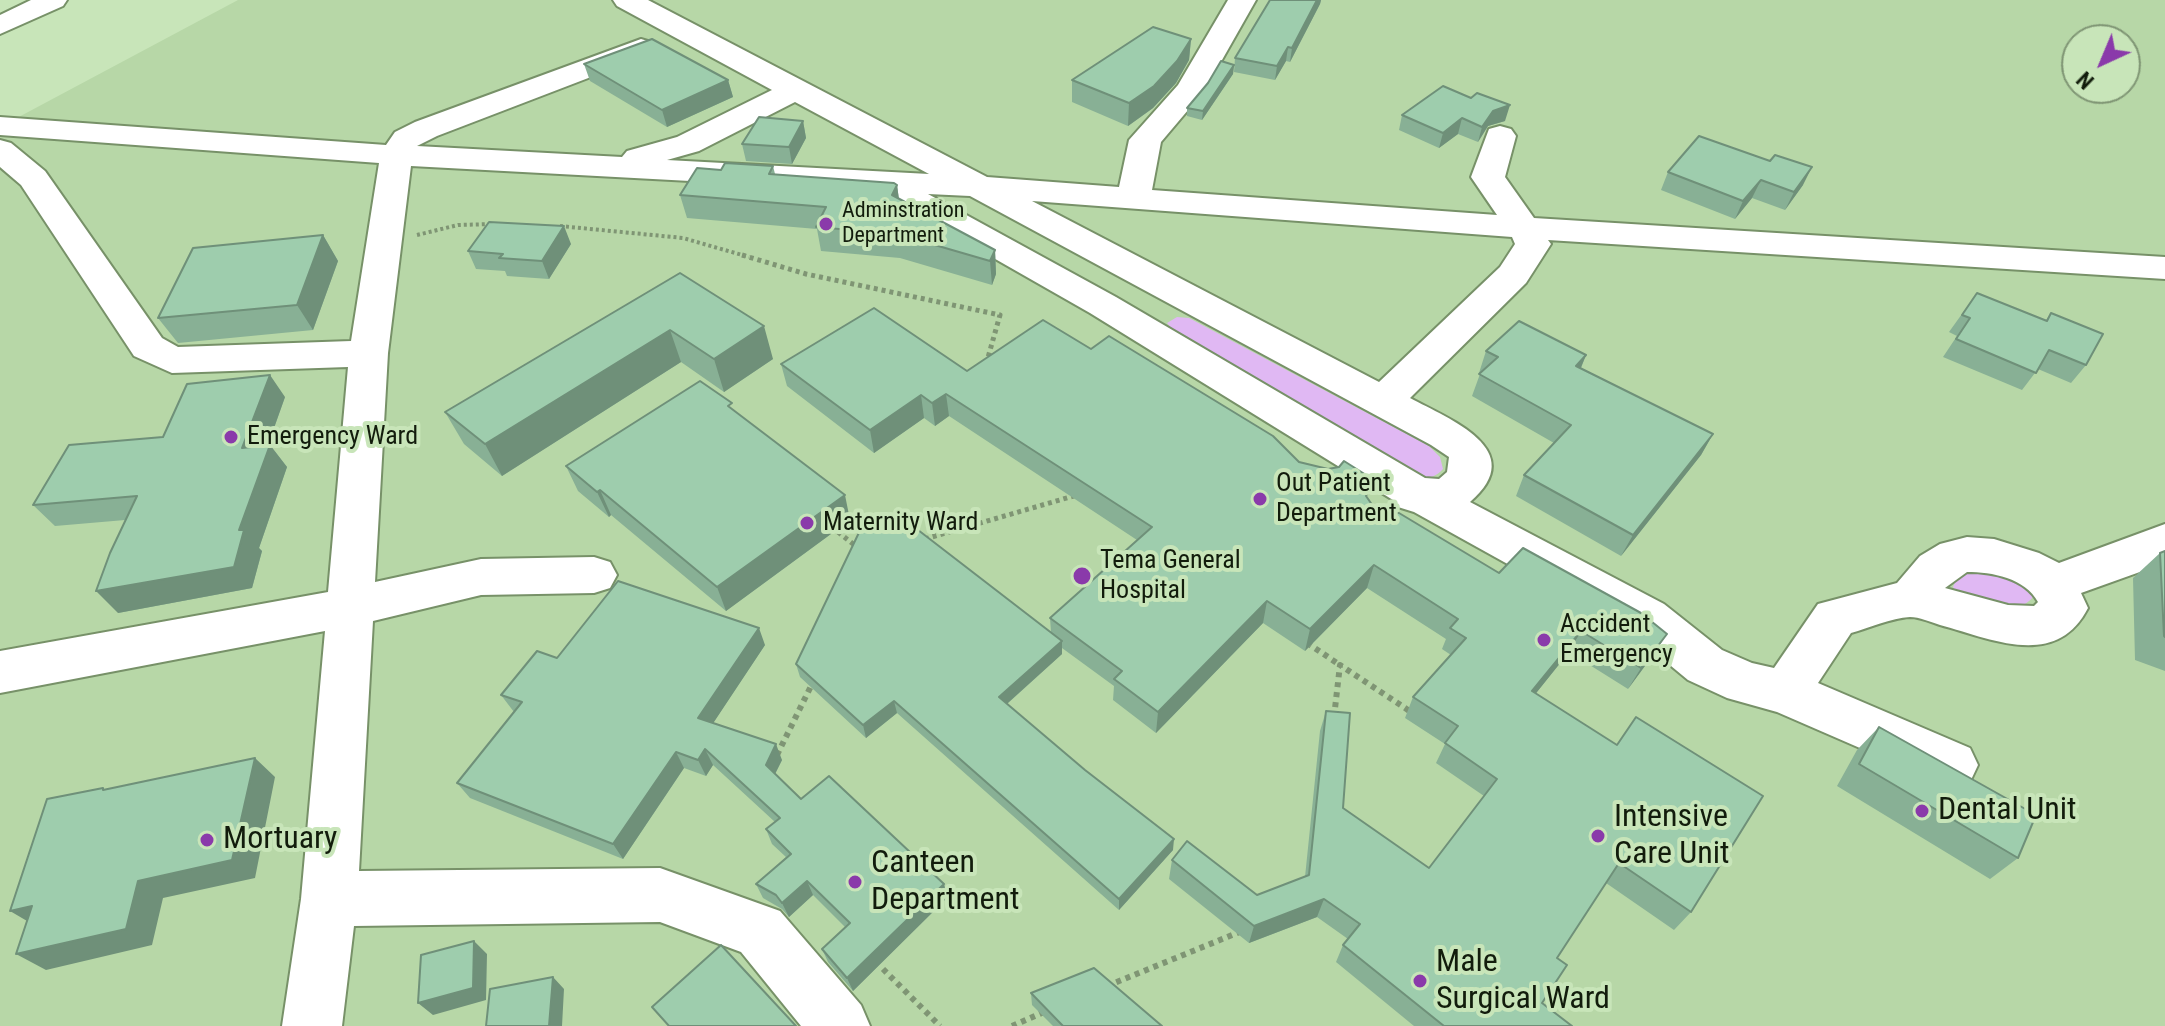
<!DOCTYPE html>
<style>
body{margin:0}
#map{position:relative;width:2165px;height:1026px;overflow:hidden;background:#c8e5b9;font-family:"Roboto Condensed",sans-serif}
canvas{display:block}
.north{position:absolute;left:2061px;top:24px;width:80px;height:80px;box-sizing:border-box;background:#c8e5b9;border:2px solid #7f9574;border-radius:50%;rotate:224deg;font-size:22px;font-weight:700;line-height:32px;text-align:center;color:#121c0c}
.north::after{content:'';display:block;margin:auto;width:28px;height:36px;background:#8a3aaa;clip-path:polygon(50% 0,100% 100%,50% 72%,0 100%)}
</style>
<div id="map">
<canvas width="2165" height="1026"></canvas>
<div class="north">N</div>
</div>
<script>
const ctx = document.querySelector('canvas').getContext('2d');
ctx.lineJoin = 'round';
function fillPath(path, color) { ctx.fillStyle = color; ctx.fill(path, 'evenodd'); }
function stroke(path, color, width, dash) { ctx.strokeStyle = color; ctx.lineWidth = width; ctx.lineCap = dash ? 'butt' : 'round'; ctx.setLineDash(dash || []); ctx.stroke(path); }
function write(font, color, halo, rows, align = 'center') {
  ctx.font = font + ' "Roboto Condensed",sans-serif'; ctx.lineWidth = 8; ctx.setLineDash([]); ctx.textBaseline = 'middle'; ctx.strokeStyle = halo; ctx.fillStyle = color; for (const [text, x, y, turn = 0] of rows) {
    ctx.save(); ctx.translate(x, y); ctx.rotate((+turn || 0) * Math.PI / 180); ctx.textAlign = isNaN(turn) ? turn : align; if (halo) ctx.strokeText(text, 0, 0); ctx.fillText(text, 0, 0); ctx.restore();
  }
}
fillPath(new Path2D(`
 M238 0H2165V1026H0V127ZM2077 40H2125V88H2077Z`), '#b7d7a7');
fillPath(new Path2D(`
 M1177 317 1189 318 1429 446 1440 457 1443 469C1433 480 1424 479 1410 477L1173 330 1167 323Z
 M1974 568 2026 583 2033 597C2013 621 1982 601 1957 594L1953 587 1958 575Z`), '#e0b8f3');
const minor = new Path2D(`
 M613 0H648L987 177 1119 187 1129 140 1178 85 1228 0H1256L1205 90 1161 142 1152 190 1497 215 1471 177 1489 129 1500 126 1511 129 1516 136 1505 177 1534 218 2165 257V279L1548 240 1551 244 1526 283 1410 398C1449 419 1531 450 1470 502L1664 604 1722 650 1752 663 1774 668 1818 604 1897 583 1920 556 1940 544 1967 537 1994 539 2039 553 2059 563 2165 524V563L2081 593 2088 608C2056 670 1992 639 1940 625 1931 622 1919 617 1910 617 1891 618 1869 628 1851 633L1818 683 1970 748 1978 765 1970 782 1952 788 1777 712 1727 698 1688 680 1630 632 1414 512 1398 507 1393 500 1090 313 876 191 411 166 388 353 375 582 481 559 594 557 610 562 617 575 610 588 594 593 481 595 373 621 359 871 660 868 780 911 861 1005 870 1026H801L741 952 660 922 354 926 342 1026H282L301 899 325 631 0 693V651L328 592 348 367 172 373 134 356 21 185 0 167V140L11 143 45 171 162 338 178 347 351 341 379 163 0 135V117L386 145 395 132 415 122 641 39 651 42 655 48 651 54 437 136 417 146 622 157 627 151 677 137 772 90 617 6ZM795 102 929 174 667 160 699 151ZM928 194 970 196 1431 445 1449 457 1447 472 1439 479 1425 478 1116 297ZM1032 201 1512 237 1515 244 1500 267 1379 382ZM1967 572C1992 572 2025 578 2038 602L2034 606 2008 605 1945 588Z`);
const major = new Path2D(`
 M31 0H67L63 6 0 34V15Z`);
stroke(minor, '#779168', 4);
stroke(major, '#779168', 4);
stroke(new Path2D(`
 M560 226 683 238 749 257
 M417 235 458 225 494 224`), '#7f9574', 4, [3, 3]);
stroke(new Path2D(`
 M742 255 806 274 1000 315 987 361
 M838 532 857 547
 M925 539 1077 495`), '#7f9574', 5, [4, 4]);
stroke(new Path2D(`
 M1307 643 1340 665
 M1334 717 1340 665 1414 714
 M777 755 813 682
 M883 969 940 1026
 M1107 986 1242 931
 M1012 1026 1044 1012`), '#7f9574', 6, [5, 5]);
fillPath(minor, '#fff');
fillPath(major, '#fff');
fillPath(new Path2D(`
 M1270 0H1321L1320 4 1290 62 1286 61 1275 80 1234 72 1235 58Z
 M1191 39 1189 60 1176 83 1153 108 1128 126 1072 102V80Z
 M584 64 728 80 733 97 667 127 590 81Z
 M1234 65 1233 74 1202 120 1187 116V108Z
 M1402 115 1505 121 1488 126 1478 142 1458 134 1439 148 1399 130Z
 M803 121 806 138 792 164 746 161 742 144Z
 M773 166 775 174 897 185 899 199 995 250 996 274 992 285 900 258 821 251 817 229 687 218 680 195 721 170Z
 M1668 172 1803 185 1785 210 1752 198 1735 219 1661 190Z
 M323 235 338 261 313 330 178 343 158 318Z
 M571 244 549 279 507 276 505 271 476 269 468 251Z
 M680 273 773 359 724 392 681 362 502 476 464 444 445 412Z
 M1977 293 2046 320 2051 313 2086 365 2071 383 2038 369 2022 390 1943 357 1957 336 1949 332Z
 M1091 349 1369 499 1375 509 1499 573 1653 655 1628 689 1569 652 1536 693 1691 912 1674 930 1606 883 1557 958 1542 1003 1572 1026H1414L1336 962 1343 945 1348 939 1317 917 1249 943 1169 879 1172 860 1257 895 1305 877 1320 731 1326 711 1343 808 1429 868 1484 796 1436 763 1445 744 1405 718 1413 697 1451 655 1442 649 1446 639 1367 588 1305 651 1263 623 1156 733 1113 700 1114 686 1062 648V654L1007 704 1173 850 1119 910 897 713 866 738 800 677 796 664 880 531 1051 632 1050 618 1137 540 949 416 935 426 924 418 874 453 787 386 781 364 967 371Z
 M1486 351 1586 355 1581 368 1713 434 1701 455 1621 556 1516 496 1524 475 1554 443 1472 396 1480 374 1479 373Z
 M285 397 268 445H270L287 467 259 548 262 551 252 588 118 613 125 520 55 526 33 505 163 437Z
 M735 411 850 520 726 611 611 515 609 517 578 491 566 466Z
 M2165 551V671L2135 660 2133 578 2160 553Z
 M765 645 713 723 782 760 775 774 801 799 944 884 947 898 853 991 828 962 822 949 845 927 813 895 789 917 782 909 763 898 756 884 786 857 772 844 766 829 775 822 713 765 706 776 684 768 623 859 470 798 457 783 514 712 501 695 557 658Z
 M1879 727 2018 858 1990 879 1837 786 1857 750Z
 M1031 993 1162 1026H1053L1032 1005Z`), '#88b095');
fillPath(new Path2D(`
 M1317 0H1321L1320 4 1290 62 1292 48Z
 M1191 39 1189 60 1176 83 1153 108 1128 126 1129 103Z
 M1288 47 1286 61 1275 80 1277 66Z
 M1234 65 1233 74 1202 120 1203 111Z
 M728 80 733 97 667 127 662 110Z
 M1510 105 1505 121 1488 126 1478 142 1482 127 1493 111Z
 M1462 118 1458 134 1439 148 1443 133Z
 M803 121 806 138 792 164 789 147Z
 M1812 167 1803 185 1785 210 1794 192Z
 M1761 180 1752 198 1735 219 1743 201Z
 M897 185 900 208 892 195Z
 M564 226 571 244 549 279 542 261Z
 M323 235 338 261 313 330 297 305Z
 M995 250 996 274 992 285 990 261Z
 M764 326 773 359 724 392 714 359Z
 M670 330 681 362 502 476 485 444Z
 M1586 355 1577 377 1576 366Z
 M270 375 285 397 259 470 242 448Z
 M946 394 949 416 935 426 932 403Z
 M921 395 924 418 874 453 870 430Z
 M1713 434 1701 455 1621 556 1633 535Z
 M270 445 287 467 259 548 262 551 252 588 118 613 96 591 239 530Z
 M600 490 611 515 609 517 597 492Z
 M845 495 850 520 726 611 717 587Z
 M1374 565 1367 588 1305 651 1310 629Z
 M1267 601 1263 623 1156 733 1158 712Z
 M759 628 765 645 706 734 698 718Z
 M1581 631 1569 652 1521 712 1532 691Z
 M1667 634 1653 655 1628 689 1641 668Z
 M1062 641V654L1000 710 999 697Z
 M894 701 897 713 866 738 863 725Z
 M776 744 782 760 772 780 766 765Z
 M705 749 713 765 706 776 698 760Z
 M676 752 684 768 623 859 613 844Z
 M255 758 275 777 255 878 163 898 152 945 46 970 16 954 138 881Z
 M1174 839 1173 850 1119 910V899Z
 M807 881 813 895 789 917 782 903Z
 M944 884 947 898 853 991 847 978Z
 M1324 899 1317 917 1249 943 1254 926Z
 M32 906 39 928 10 911Z
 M474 941 487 954 486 1000 433 1015 418 1003Z
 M553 977 564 989 562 1026H549Z`), '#6f9079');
const building = new Path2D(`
 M1270 0H1317L1292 48 1288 47 1277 66 1235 58Z
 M1153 27 1191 39 1177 61 1154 86 1129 103 1072 80Z
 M652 39 728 80 662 110 584 64Z
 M1221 61 1234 65 1203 111 1187 108 1208 83Z
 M1443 86 1471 98 1477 93 1510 105 1493 111 1482 127 1462 118 1443 133 1402 115Z
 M759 117 803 121 789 147 742 144Z
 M1699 136 1770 161 1775 155 1812 167 1794 192 1761 180 1743 201 1668 172Z
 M725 163 773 166 769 174 894 183 897 185 892 195 995 250 990 261 897 234 816 227 826 207 680 195 697 168 721 170Z
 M489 222 564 226 542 261 499 258 503 254 468 251Z
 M323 235 297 305 158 318 193 248Z
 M680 273 764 326 714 359 670 330 485 444 445 412Z
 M1977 293 2047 321 2051 313 2103 334 2086 365 2049 350 2036 373 1956 339 1970 318 1962 315Z
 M874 308 967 371 1043 320 1091 349 1109 336 1273 436 1299 462 1328 469 1339 467 1344 461 1374 480 1366 496 1375 509 1399 513 1499 573 1523 548 1641 613 1667 634 1641 668 1581 631 1532 691 1617 745 1636 717 1763 796 1691 912 1619 863 1557 958 1567 965 1542 1003 1572 1026H1444L1343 945 1360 924 1324 899 1254 926 1172 860 1187 841 1257 895 1309 875 1326 711 1350 713 1343 808 1429 868 1497 779 1445 743 1458 726 1413 697 1466 638 1450 628 1458 619 1374 565 1310 629 1267 601 1158 712 1114 679 1122 671 1050 618 1152 527 946 394 932 403 921 395 870 430 781 364Z
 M1519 321 1586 355 1576 366 1713 434 1633 535 1524 475 1571 425 1479 374 1498 357 1486 351Z
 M270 375 242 448 270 445 239 530H244L234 567 96 591 110 553 137 496 33 505 69 445 163 437 187 384Z
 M700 381 732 403 728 406 845 495 717 587 600 490 597 492 566 466Z
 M865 520 880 531 909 523 1062 641 999 697 1085 770 1174 839 1119 899 894 701 863 725 796 664Z
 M2165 551V637L2164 636 2160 553Z
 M618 581 759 628 698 718 776 744 766 765 801 799 829 776 944 884 847 978 822 949 850 923 807 881 782 903 776 895 756 884 791 854 766 829 780 818 705 749 698 760 676 752 613 844 457 783 522 702 501 695 537 651 557 658Z
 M1879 727 2036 815 2018 858 1859 764Z
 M255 758 232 860 138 881 126 929 16 954 32 906 10 911 47 799 103 788V790Z
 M474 941 473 988 418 1003 421 955Z
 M721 945 796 1026H669L652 1007Z
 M1094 968 1162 1026H1063L1031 993Z
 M553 977 549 1026H486L490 989Z`);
fillPath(building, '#9ecdad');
stroke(building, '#6f9079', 2);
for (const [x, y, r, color] of [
 [826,224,8,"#8a3aaa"],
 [231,437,8,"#8a3aaa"],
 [1260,499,8,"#8a3aaa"],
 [807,523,8,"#8a3aaa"],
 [1082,576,10,"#8a3aaa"],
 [1544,640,8,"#8a3aaa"],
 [1922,811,8,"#8a3aaa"],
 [1598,836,8,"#8a3aaa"],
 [207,840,8,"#8a3aaa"],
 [855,882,8,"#8a3aaa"],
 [1420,981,8,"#8a3aaa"]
]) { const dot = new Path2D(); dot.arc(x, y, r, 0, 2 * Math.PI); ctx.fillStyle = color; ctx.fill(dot); stroke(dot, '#c8e5b9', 3); }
write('22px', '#121c0c', '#c8e5b9', [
 ["Adminstration",842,211],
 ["Department",842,236]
], 'left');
write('26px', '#121c0c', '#c8e5b9', [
 ["Emergency Ward",247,437],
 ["Out Patient",1276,484],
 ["Department",1276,514],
 ["Maternity Ward",823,523],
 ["Tema General",1100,561],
 ["Hospital",1100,591],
 ["Accident",1560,625],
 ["Emergency",1560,655]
], 'left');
write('32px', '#121c0c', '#c8e5b9', [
 ["Dental Unit",1938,811],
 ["Intensive",1614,818],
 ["Care Unit",1614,855],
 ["Mortuary",223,840],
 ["Canteen",871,864],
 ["Department",871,901],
 ["Male",1436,963],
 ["Surgical Ward",1436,1000]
], 'left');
</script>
